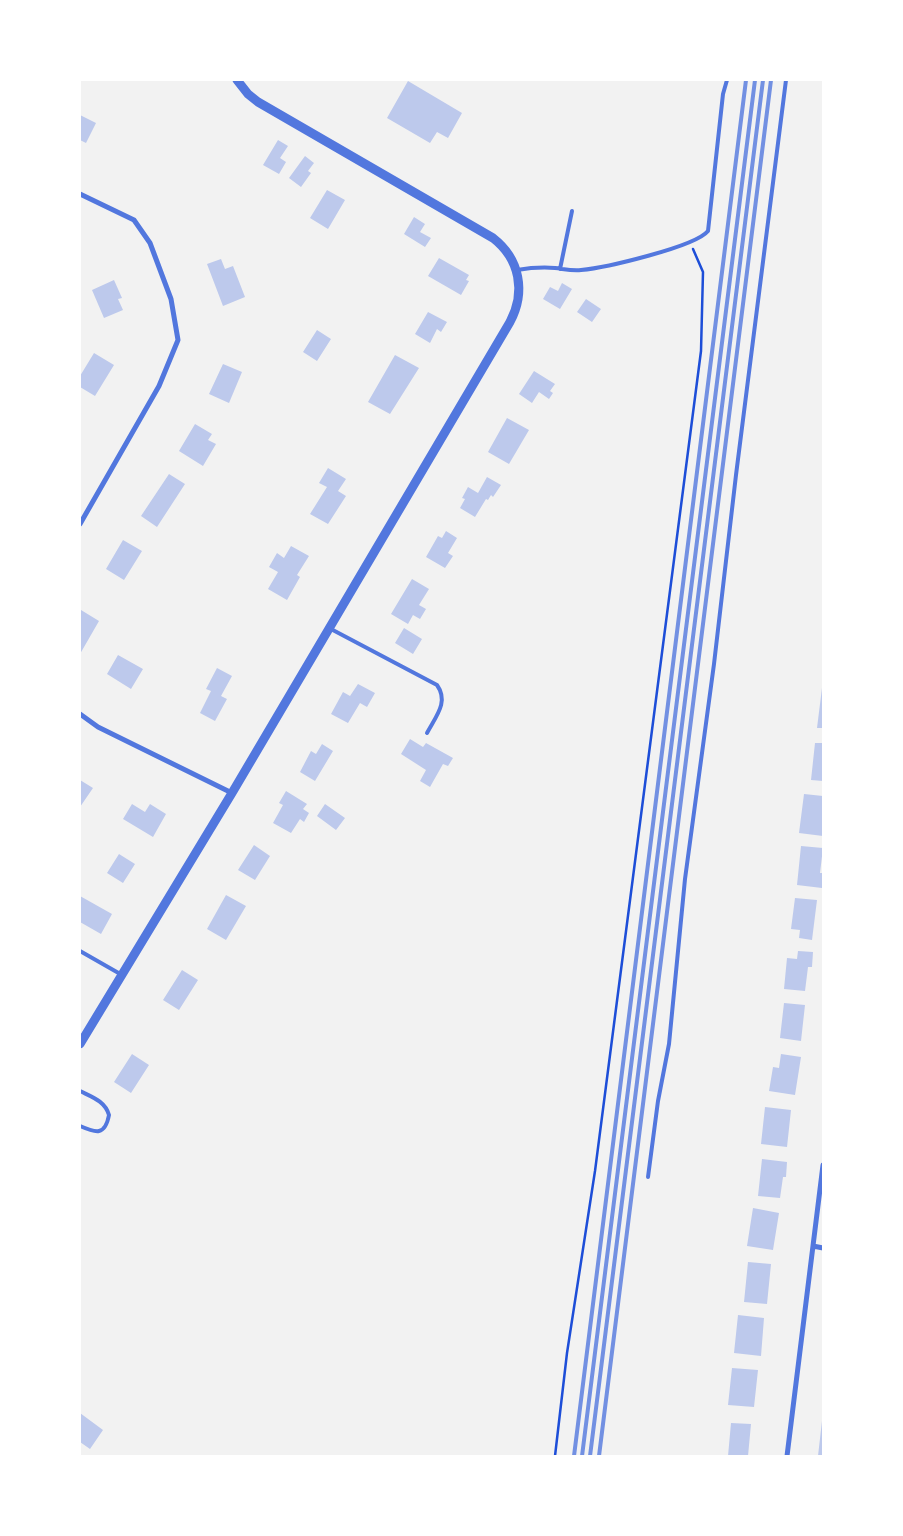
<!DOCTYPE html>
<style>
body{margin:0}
#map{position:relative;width:903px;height:1536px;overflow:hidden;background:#f2f2f2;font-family:"Exo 2",sans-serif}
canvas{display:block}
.frame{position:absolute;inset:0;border:81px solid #fff;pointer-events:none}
</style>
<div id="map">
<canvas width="903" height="1536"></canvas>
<div class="frame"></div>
</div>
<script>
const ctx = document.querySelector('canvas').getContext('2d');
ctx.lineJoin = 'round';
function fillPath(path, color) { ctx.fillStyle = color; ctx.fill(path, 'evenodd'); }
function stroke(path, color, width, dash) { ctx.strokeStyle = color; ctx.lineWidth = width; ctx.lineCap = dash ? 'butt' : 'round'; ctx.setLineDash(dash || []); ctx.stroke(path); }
fillPath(new Path2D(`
 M408 81 462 113 448 138 437 132 430 143 387 118Z
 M80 115 96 123 86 143 80 140Z
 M278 140 288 146 280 158 286 162 279 174 263 165Z
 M305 156 314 163 308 171 311 173 301 187 289 178Z
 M327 190 345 200 328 229 310 218Z
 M414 217 425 224 420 232 431 238 425 247 404 234Z
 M439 258 469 275 466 280 469 281 461 295 428 276Z
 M221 259 225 269 233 266 245 297 223 306 207 264Z
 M114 280 122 298 118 299 123 310 104 318 92 290Z
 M562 283 572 289 560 309 543 299 550 287 558 291Z
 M586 299 601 309 592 322 577 312Z
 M428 312 447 322 441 332 437 329 430 343 415 334Z
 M317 330 331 339 317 361 303 352Z
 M94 353 114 365 95 396 80 387V376Z
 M395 355 419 368 390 414 368 402Z
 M223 364 242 372 229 403 209 394Z
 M534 371 555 384 550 391 553 393 549 399 539 392 532 403 519 394Z
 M507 418 529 430 509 464 488 452Z
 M195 424 212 434 208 440 216 444 203 466 179 451Z
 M328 468 346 479 338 491 346 496 328 524 310 514 327 487 319 483Z
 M169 474 185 484 157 527 141 516Z
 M487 477 501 485 493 497 491 495 488 500 486 499 475 517 460 508 465 499 462 498 468 487 478 493Z
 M446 531 457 538 448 553 453 556 445 568 426 557 438 536 442 538Z
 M123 540 142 551 124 580 106 569Z
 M291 546 309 556 297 575 300 577 287 600 268 589 278 572 269 567 277 553 284 558Z
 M412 579 429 589 419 605 426 609 420 619 413 615 408 624 391 614Z
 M81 610 99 621 80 654V612Z
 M404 628 422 639 413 654 395 643Z
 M118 655 143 669 131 689 107 674Z
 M217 668 232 676 221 696 227 699 215 721 200 713 211 691 206 689Z
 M358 684 375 693 367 707 360 703 348 723 331 714 343 692 350 696Z
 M822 688H823V728H817Z
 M410 739 423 747 426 743 453 758 448 766 443 764 430 787 420 781 426 770 401 754Z
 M815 743H823V781L811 780Z
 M322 744 333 751 315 781 300 772 311 751 316 754Z
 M80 780 93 788 80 807Z
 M286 791 307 804 303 809 309 813 304 822 300 819 291 833 273 823 283 805 279 803Z
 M804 794 823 796V836L799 833Z
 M132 804 145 812 150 804 166 814 153 837 123 819Z
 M325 804 345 818 336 830 317 816Z
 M254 845 270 856 255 880 238 870Z
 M801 846 823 848 820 873H823L822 888 797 885Z
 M119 854 135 864 123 883 107 873Z
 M226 895 246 906 226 940 207 929Z
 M80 896 112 914 101 934 80 922Z
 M795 898 817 900 812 940 799 938 800 930 791 929Z
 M798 951 813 952 812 967H808L805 991 784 989 787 958 797 959Z
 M182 970 198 980 179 1010 163 1000Z
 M784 1003 805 1005 801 1041 780 1038Z
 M132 1054 149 1065 131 1093 114 1082Z
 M781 1054 801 1057 795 1095 769 1091 773 1067 779 1068Z
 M765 1107 791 1110 787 1147 761 1144Z
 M762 1159 787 1162 786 1177H783L780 1198 758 1196Z
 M753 1208 779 1213 773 1250 747 1246Z
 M748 1262 771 1264 767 1304 744 1302Z
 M738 1315 764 1318 761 1356 734 1353Z
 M732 1368 758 1370 754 1407 728 1405Z
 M80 1413 103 1430 90 1449 80 1442Z
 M822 1421 823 1422V1456H818Z
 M731 1423 751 1424 748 1456H728Z`), '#bdc9ec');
stroke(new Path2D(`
 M555 1456 567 1353 595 1171 701 351 703 272 693 249`), '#1d4ed8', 2.5);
stroke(new Path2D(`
 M560 269 572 211
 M517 270C529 268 542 267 555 268 564 269 572 271 581 270 604 268 695 247 708 231L723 94 727 80
 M329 628 437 685C449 702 436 716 427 733
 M80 951 122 975
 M80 1091C92 1097 105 1101 109 1115 105 1136 96 1133 80 1126
 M648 1177 658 1101 669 1044 685 879 714 664 736 475 786 80`), '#5277de', 4);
stroke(new Path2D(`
 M80 194 134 220 150 243 171 299 178 340 159 386 80 524
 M80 714 98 727 232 793
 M813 1246 823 1248
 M787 1456 823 1165`), '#5277de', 5);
stroke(new Path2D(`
 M80 1044 232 793 510 322C526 292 520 259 493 238L258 102 248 94 237 80`), '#5277de', 9);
stroke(new Path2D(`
 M574 1456 746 80
 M582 1456 755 80
 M590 1456 763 80
 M599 1456 771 80`), '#7290e2', 4);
</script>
